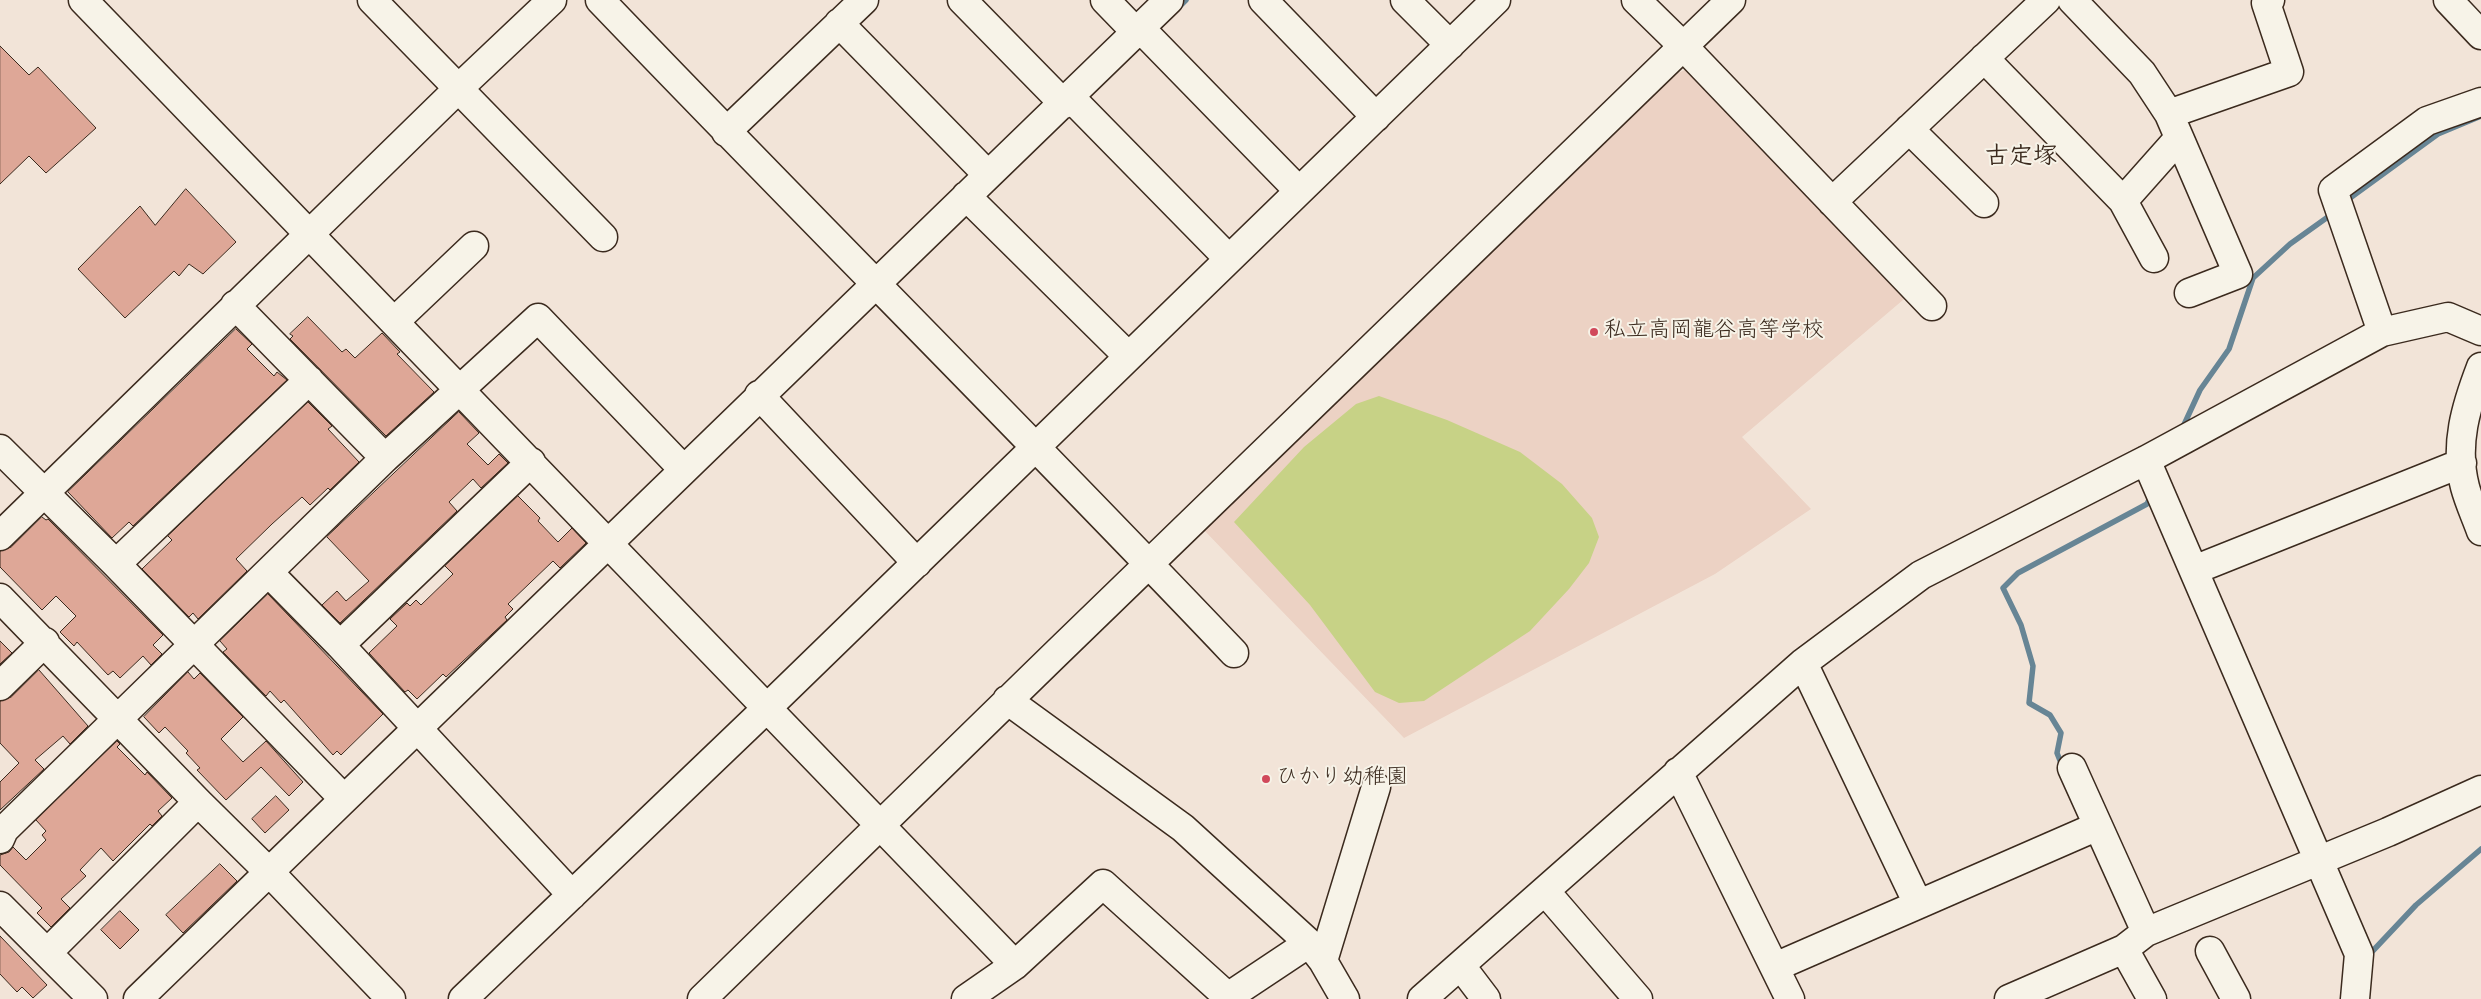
<!DOCTYPE html>
<meta charset="utf-8">
<style>
body{margin:0}
canvas{display:block;background:#f2e4d8}
</style>
<canvas width="2481" height="999"></canvas>
<script>
const ctx = document.querySelector('canvas').getContext('2d');
ctx.lineJoin = 'round';
function fillPath(path, color) { ctx.fillStyle = color; ctx.fill(path, 'evenodd'); }
function stroke(path, color, width, dash) { ctx.strokeStyle = color; ctx.lineWidth = width; ctx.lineCap = dash ? 'butt' : 'round'; ctx.setLineDash(dash || []); ctx.stroke(path); }
function write(font, color, halo, rows, align = 'center') {
  ctx.font = font + ' "Indie Flower","Klee One",sans-serif'; ctx.lineWidth = 4; ctx.setLineDash([]); ctx.textBaseline = 'middle'; ctx.strokeStyle = halo; ctx.fillStyle = color; for (const [text, x, y, turn = 0] of rows) {
    ctx.save(); ctx.translate(x, y); ctx.rotate((+turn || 0) * Math.PI / 180); ctx.textAlign = isNaN(turn) ? turn : align; if (halo) ctx.strokeText(text, 0, 0); ctx.fillText(text, 0, 0); ctx.restore();
  }
}
fillPath(new Path2D(`
 M1692 67 1910 294 1742 437 1811 509 1715 574 1404 738 1202 528 1666 78Z`), '#ecd2c4');
fillPath(new Path2D(`
 M1379 396 1447 420 1520 452 1562 484 1592 518 1599 537 1589 563 1569 589 1530 631 1424 701 1399 703 1375 692 1310 605 1234 522 1304 447 1356 404Z`), '#c7d286');
stroke(new Path2D(`
 M1177 9 1186 0
 M2346 201 2438 134 2481 116
 M2182 429 2200 390 2229 349 2253 278 2290 244 2332 214
 M2063 768 2057 753 2061 733 2050 715 2029 703 2033 666 2021 625 2003 588 2018 573 2147 504 2151 495
 M2368 956 2416 905 2481 849`), '#678595', 5.5);
const building = new Path2D(`
 M0 46 29 75 38 67 96 128 46 173 29 156 0 184Z
 M186 189 236 242 203 274 189 264 179 276 174 271 125 318 78 269 140 206 155 225Z
 M308 317 342 352 346 349 355 358 382 333 400 352 397 354 434 392 386 436 290 339 293 336 290 334Z
 M236 329 252 344 247 349 274 376 277 372 287 380 133 526 129 522 112 538 68 492Z
 M308 402 332 426 328 429 359 462 330 490 328 488 310 505 302 497 272 524 236 559 247 571 198 619 193 613 189 617 142 569 172 540 168 536Z
 M459 412 479 433 467 444 488 465 499 454 508 463 481 488 473 479 449 502 457 511 340 623 322 605 337 591 346 601 369 581 327 537Z
 M518 496 540 518 538 521 558 542 572 528 586 543 560 568 553 561 508 604 513 609 505 617 507 620 446 677 443 674 417 699 408 690 405 692 369 653 397 626 390 619 407 603 410 606 416 600 421 605 453 574 445 566Z
 M42 517 46 520 48 519 163 635 153 645 162 654 151 665 143 656 120 678 113 671 108 675 77 642 74 646 60 632 76 616 56 596 42 610 0 567V551L11 547Z
 M268 594 383 714 341 755 337 751 333 755 284 700 281 703 270 691 266 696 223 652 227 649 220 641Z
 M0 641 12 653 0 664Z
 M39 670 88 726 70 744 63 736 35 760 44 769 0 810V782L19 763 0 743V701L11 697Z
 M188 672 194 679 200 673 243 717 221 739 243 762 266 741 303 782 289 796 261 767 226 800 197 770 200 768 186 753 188 751 165 727 159 733 144 717Z
 M117 741 120 744 117 747 145 775 147 772 172 798 158 811 162 816 152 826 150 824 113 861 101 848 80 870 86 876 61 899 70 908 51 927 37 913 42 908 0 865V855L9 852 13 847 26 860 46 840 42 835 46 831 36 820Z
 M276 796 289 810 265 833 252 819Z
 M220 864 237 881 183 933 166 915Z
 M120 911 139 930 120 949 101 930Z
 M0 936 47 985 33 998 22 987 17 992 0 974Z`);
fillPath(building, '#dea797');
stroke(building, '#3b2a1e', 1);
const minor = new Path2D(`
 M83 0C392 324 707 642 1015 965
 M372 0 603 237
 M600 0C810 219 1025 433 1234 653
 M962 0 1064 104
 M1105 0 1136 32
 M1263 0 1376 117
 M1405 0 1450 45
 M1636 0 1683 46 1932 306
 M2072 0 2142 73 2169 114 2238 274 2189 293
 M2448 0 2481 35
 M839 23 988 175
 M1140 28 1299 191
 M1984 58 2123 201 2154 258
 M1070 97 1229 259
 M2169 114 2289 72 2266 3 2270 0
 M1909 129 1984 203
 M726 132 864 0
 M966 196 1128 356
 M2123 201 2179 138
 M1832 202 2046 0
 M235 305 385 458
 M394 322 474 246
 M2382 332 2333 190 2427 121 2481 102
 M2481 367C2466 406 2454 445 2465 487 2469 502 2476 517 2481 531
 M759 395 917 563
 M0 449 116 564 343 798
 M2146 460 2359 954 2355 999
 M0 536 460 87 552 0
 M116 564 309 380
 M2194 570 2462 463
 M269 573 340 645 572 895
 M0 598 198 802 275 878 391 999
 M340 645 531 462
 M1803 663 1918 904
 M0 686 45 642
 M1007 700 1183 828 1309 943 1323 961 1345 999
 M2072 768 2146 932
 M1678 772 1790 999
 M0 839 4 830 385 458 538 318 684 470
 M1545 891 1638 999
 M0 906 93 999
 M2124 949 2152 999
 M2210 951 2236 999
 M47 953 198 802
 M1323 961 1376 787
 M1461 966 1486 999
 M1775 967 2098 826
 M138 999 1169 0
 M463 999 767 708 1496 0
 M702 999C1044 665 1387 331 1731 0
 M966 999 1015 965 1103 884 1228 997 1309 943
 M1422 999 1803 663 1921 575 2146 460 2382 332 2448 317 2481 331
 M2009 999 2124 949 2146 932 2388 832 2481 790`);
stroke(minor, '#3b2a1e', 31);
stroke(minor, '#f7f3e8', 28);
for (const [x, y, r, color] of [
 [1594,332,5,"#d1495b"],
 [1266,779,5,"#d1495b"]
]) { const dot = new Path2D(); dot.arc(x, y, r, 0, 2 * Math.PI); ctx.fillStyle = color; ctx.fill(dot); stroke(dot, '#f7f3e8', 2); }
write('22px', '#3b2a1e', '#f7f3e8', [
 ["私立高岡龍谷高等学校",1604,332],
 ["ひかり幼稚園",1276,779]
], 'left');
write('bold 24px', '#3b2a1e', '#f7f3e8', [
 ["古定塚",2021,159]
]);
</script>
